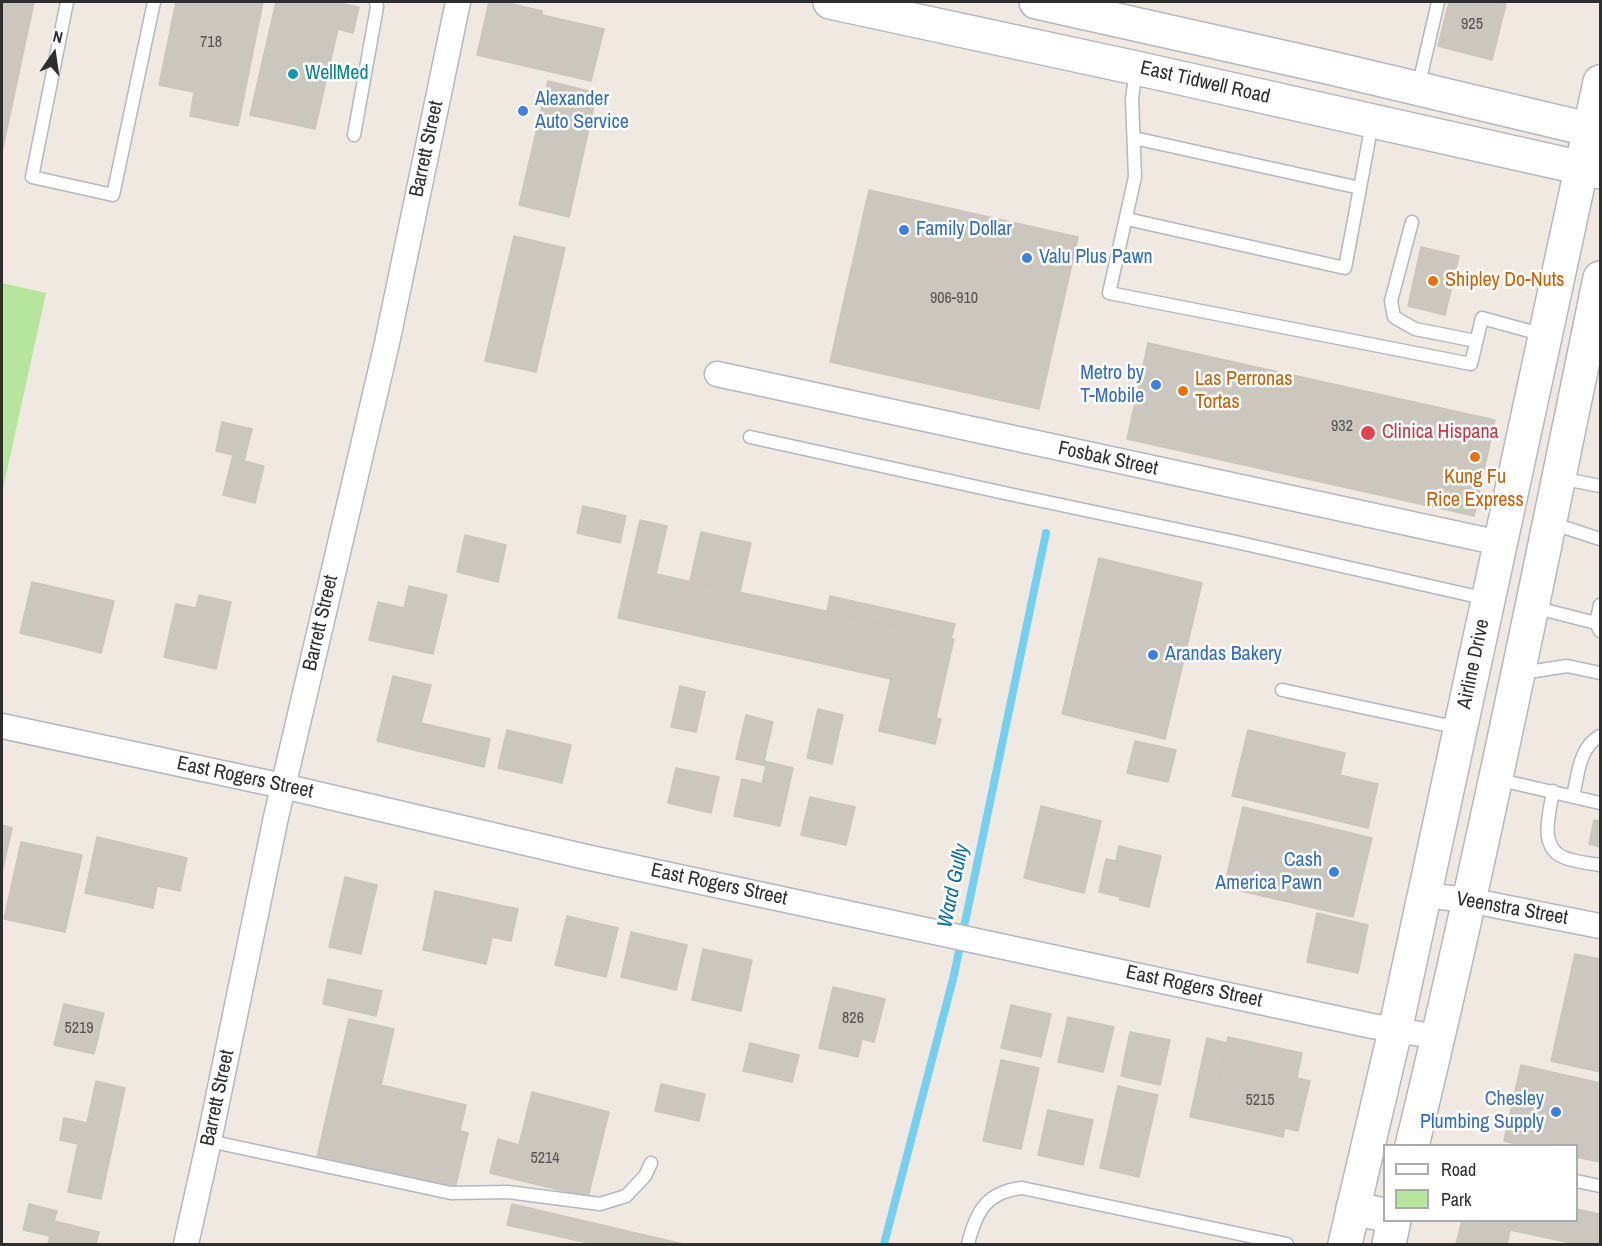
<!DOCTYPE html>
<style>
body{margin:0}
#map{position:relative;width:1602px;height:1246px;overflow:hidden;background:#efe9e1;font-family:"Archivo Narrow",sans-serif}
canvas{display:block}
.frame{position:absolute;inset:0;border:3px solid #2e2e2e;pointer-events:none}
.legend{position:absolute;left:1383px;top:1144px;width:195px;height:78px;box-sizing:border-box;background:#fff;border:2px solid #ababab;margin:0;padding:8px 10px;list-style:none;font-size:18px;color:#2e2e2e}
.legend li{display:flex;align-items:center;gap:12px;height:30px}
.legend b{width:30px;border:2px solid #ababab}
.north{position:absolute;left:24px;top:24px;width:60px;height:60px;-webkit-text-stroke:4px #fff;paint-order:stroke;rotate:13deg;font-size:16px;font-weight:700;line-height:24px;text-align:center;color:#2e2e2e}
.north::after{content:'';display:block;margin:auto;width:21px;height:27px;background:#2e2e2e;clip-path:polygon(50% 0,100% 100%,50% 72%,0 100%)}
</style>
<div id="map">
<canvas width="1602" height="1246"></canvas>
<div class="frame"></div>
<ul class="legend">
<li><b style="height:8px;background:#fff"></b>Road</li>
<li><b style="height:16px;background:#b6e59e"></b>Park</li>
</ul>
<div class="north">N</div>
</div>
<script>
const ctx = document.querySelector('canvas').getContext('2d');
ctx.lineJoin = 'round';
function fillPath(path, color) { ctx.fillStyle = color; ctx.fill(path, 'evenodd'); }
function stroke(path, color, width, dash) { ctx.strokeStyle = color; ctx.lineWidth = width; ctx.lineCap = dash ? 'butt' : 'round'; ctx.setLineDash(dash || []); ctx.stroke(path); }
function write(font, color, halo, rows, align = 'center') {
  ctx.font = font + ' "Archivo Narrow",sans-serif'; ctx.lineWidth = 5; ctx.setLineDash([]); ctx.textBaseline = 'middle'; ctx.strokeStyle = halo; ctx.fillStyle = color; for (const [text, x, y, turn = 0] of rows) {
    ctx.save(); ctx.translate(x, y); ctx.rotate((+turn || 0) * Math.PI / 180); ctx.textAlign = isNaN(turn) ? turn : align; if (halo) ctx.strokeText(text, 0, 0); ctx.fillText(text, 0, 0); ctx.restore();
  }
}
fillPath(new Path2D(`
 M2 283 46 293 2 493Z`), '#b6e59e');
stroke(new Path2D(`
 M884 1244 954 975 1046 533`), '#75cff0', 8);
const building = new Path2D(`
 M2 2H34L2 152Z
 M176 2H263L238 126 190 116 194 92 159 85Z
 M276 2H334L359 7 353 33 338 29 315 129 250 115Z
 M489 2H503L542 11V15L604 29 591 81 477 55Z
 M1449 2H1496L1506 4 1492 60 1438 46Z
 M548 81 597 93 569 217 519 205Z
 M869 190 1078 237 1039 409 830 362Z
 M514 236 565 248 536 372 485 361Z
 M1421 247 1459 256 1445 315 1408 306Z
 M1148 343 1495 420 1474 516 1127 439Z
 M222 422 252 429 244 461 264 466 255 503 223 495 233 455 216 451Z
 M583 506 626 516 620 543 577 533Z
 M640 520 667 526 656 574 954 639 936 718 941 719 935 744 879 731 891 679 618 618Z
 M701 532 751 543 740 592 690 581Z
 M465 535 506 545 498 582 457 572Z
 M1099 558 1202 583 1165 739 1062 714Z
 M32 582 114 601 101 653 20 633Z
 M409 586 447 595 433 654 369 640 378 602 404 608Z
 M199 595 231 602 216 669 164 657 176 604 196 608Z
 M830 596 955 624 951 639 827 612Z
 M393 676 431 685 421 723 490 739 484 767 377 741Z
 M680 686 705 692 696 732 671 727Z
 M818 709 843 715 832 764 807 758Z
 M746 715 773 722 764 761 793 768 780 826 734 816 742 779 762 784 766 766 736 759Z
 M507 730 571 745 562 783 498 768Z
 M1248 730 1345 753 1340 775 1378 784 1368 828 1232 796Z
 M1135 741 1176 750 1168 782 1127 773Z
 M676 768 719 777 711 813 668 803Z
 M810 797 855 807 846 845 801 835Z
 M1041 806 1101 821 1084 893 1024 878Z
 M1243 807 1372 838 1353 917 1224 887Z
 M1594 820 1600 821V847L1589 844Z
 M2 825 12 828 2 873Z
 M97 837 187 858 180 891 157 886 153 908 85 893Z
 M21 842 82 855 65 932 4 919Z
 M1119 846 1161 856 1149 907 1120 900V897L1099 892 1106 859 1116 861Z
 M345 877 377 885 361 954 329 947Z
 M435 891 518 909 511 941 492 937 486 964 423 950Z
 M1317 913 1368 925 1358 973 1307 962Z
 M567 916 618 928 606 977 555 965Z
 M631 932 687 945 676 990 621 977Z
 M703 949 752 960 741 1011 692 1000Z
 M1575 954 1600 959V1072L1551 1061Z
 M328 979 382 991 376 1016 323 1004Z
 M833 987 885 999 874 1042 862 1039 858 1057 819 1048Z
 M64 1004 104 1013 94 1054 54 1045Z
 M1011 1005 1051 1014 1041 1057 1001 1048Z
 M1068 1017 1114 1027 1103 1072 1058 1062Z
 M349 1019 394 1029 381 1085 466 1105 460 1131 468 1133 455 1189 317 1157Z
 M1130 1032 1170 1040 1160 1085 1121 1076Z
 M1228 1037 1302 1053 1297 1078 1310 1081 1298 1131 1285 1128 1283 1137 1210 1121Z
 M1207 1038 1227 1043 1210 1121 1190 1117Z
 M750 1043 799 1055 792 1082 743 1071Z
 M1001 1060 1039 1068 1021 1149 983 1141Z
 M1521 1065 1600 1083V1162L1576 1157V1146H1526L1504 1141Z
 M96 1081 125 1088 101 1199 68 1192 78 1144 60 1140 64 1118 87 1123Z
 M661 1084 705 1094 699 1121 655 1111Z
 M1118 1086 1158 1095 1139 1177 1100 1168Z
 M532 1092 609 1112 588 1197 490 1173 498 1139 519 1145Z
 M1048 1110 1093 1120 1083 1165 1038 1155Z
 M29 1204 57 1211 54 1221 99 1232 96 1244H48L50 1236 23 1230Z
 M512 1204 683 1244H593L507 1225Z
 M1576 1209 1600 1214V1244H1576L1510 1230 1507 1244H1456L1462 1220H1576Z`);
fillPath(building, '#cbc7bf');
stroke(building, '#cbc5ba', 1.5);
const service = new Path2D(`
 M67 2 32 177 113 195 154 2
 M1136 69 1132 99 1135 177 1109 293 1471 364 1482 318 1544 335
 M1418 88 1438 2
 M354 135 377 7 376 2
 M1134 138 1360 188 1372 123
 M1127 219 1345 268 1360 188
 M1412 222 1391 301 1394 317 1415 329 1476 341
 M750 437 1009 494 1236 542 1487 599
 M1560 478 1600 486
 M1551 523 1600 539
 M1600 605 1596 623 1600 631
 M1533 607 1596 623
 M1520 669 1535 671 1567 666 1600 673
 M1282 690 1459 728
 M1496 779 1600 803
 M1553 791C1550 812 1538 846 1563 857 1574 862 1589 863 1600 865
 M1573 797C1578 775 1579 747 1600 736
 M209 1141 451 1193 508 1192 600 1204 626 1196 645 1176 651 1163
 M1576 1181 1600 1186
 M968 1244C976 1212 986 1192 1022 1188L1287 1244`);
const minor = new Path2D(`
 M717 374 1500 543
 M2 726 283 786 586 857 1372 1026 1438 1037
 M1424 895 1468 900 1600 926
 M186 1244 209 1141 276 817 387 343 458 2`);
const secondary = new Path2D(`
 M830 2 1136 68 1600 172
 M1036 2 1327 67 1600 132
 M1412 1146C1482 858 1540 568 1600 278
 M1353 1208 1384 1215
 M1345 1244 1395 1031 1600 82
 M1389 1244 1394 1220`);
stroke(service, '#b4b7c1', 15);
stroke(minor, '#b4b7c1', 27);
stroke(secondary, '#b4b7c1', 36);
stroke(service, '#fff', 12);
stroke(minor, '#fff', 24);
stroke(secondary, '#fff', 33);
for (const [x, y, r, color] of [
 [293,74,6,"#0f9aa8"],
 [523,111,6,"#3f7fe0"],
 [904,230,6,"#3f7fe0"],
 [1027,258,6,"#3f7fe0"],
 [1433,281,6,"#e8710a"],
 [1156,385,6,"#3f7fe0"],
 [1183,391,6,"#e8710a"],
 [1368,433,8,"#e0444e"],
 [1475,457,6,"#e8710a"],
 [1153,655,6,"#3f7fe0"],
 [1334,872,6,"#3f7fe0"],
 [1556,1112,6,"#3f7fe0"]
]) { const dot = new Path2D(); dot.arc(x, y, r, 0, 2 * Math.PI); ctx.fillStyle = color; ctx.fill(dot); stroke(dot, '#fff', 2); }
write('16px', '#555452', null, [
 ["925",1472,25],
 ["718",211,43],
 ["906-910",954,299],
 ["932",1342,427],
 ["826",853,1019],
 ["5219",79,1029],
 ["5215",1260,1101],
 ["5214",545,1159]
]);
write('20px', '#0d838f', '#fff', [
 ["WellMed",305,74]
], 'left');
write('20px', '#2e2e2e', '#fff', [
 ["East Tidwell Road",1205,83,13],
 ["Barrett Street",427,149,-78],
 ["Fosbak Street",1108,459,12],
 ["Barrett Street",321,623,-77],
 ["Airline Drive",1474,664,-78],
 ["East Rogers Street",245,778,12],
 ["East Rogers Street",719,885,12],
 ["Veenstra Street",1512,909,10],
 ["East Rogers Street",1194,987,12],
 ["Barrett Street",218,1098,-78]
]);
write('20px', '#366cbe', '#fff', [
 ["Alexander",535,100],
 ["Auto Service",535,123],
 ["Family Dollar",916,230],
 ["Valu Plus Pawn",1039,258],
 ["Metro by",1144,374,"right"],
 ["T-Mobile",1144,397,"right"],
 ["Arandas Bakery",1165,655],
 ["Cash",1322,861,"right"],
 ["America Pawn",1322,884,"right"],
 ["Chesley",1544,1100,"right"],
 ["Plumbing Supply",1544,1123,"right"]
], 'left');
write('20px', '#c56008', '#fff', [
 ["Shipley Do-Nuts",1445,281],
 ["Las Perronas",1195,380],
 ["Tortas",1195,403],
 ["Kung Fu",1475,478,"center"],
 ["Rice Express",1475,501,"center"]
], 'left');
write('20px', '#be3a42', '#fff', [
 ["Clinica Hispana",1382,433]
], 'left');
write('italic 21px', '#0d6fa3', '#fff', [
 ["Ward Gully",954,886,-78]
]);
</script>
